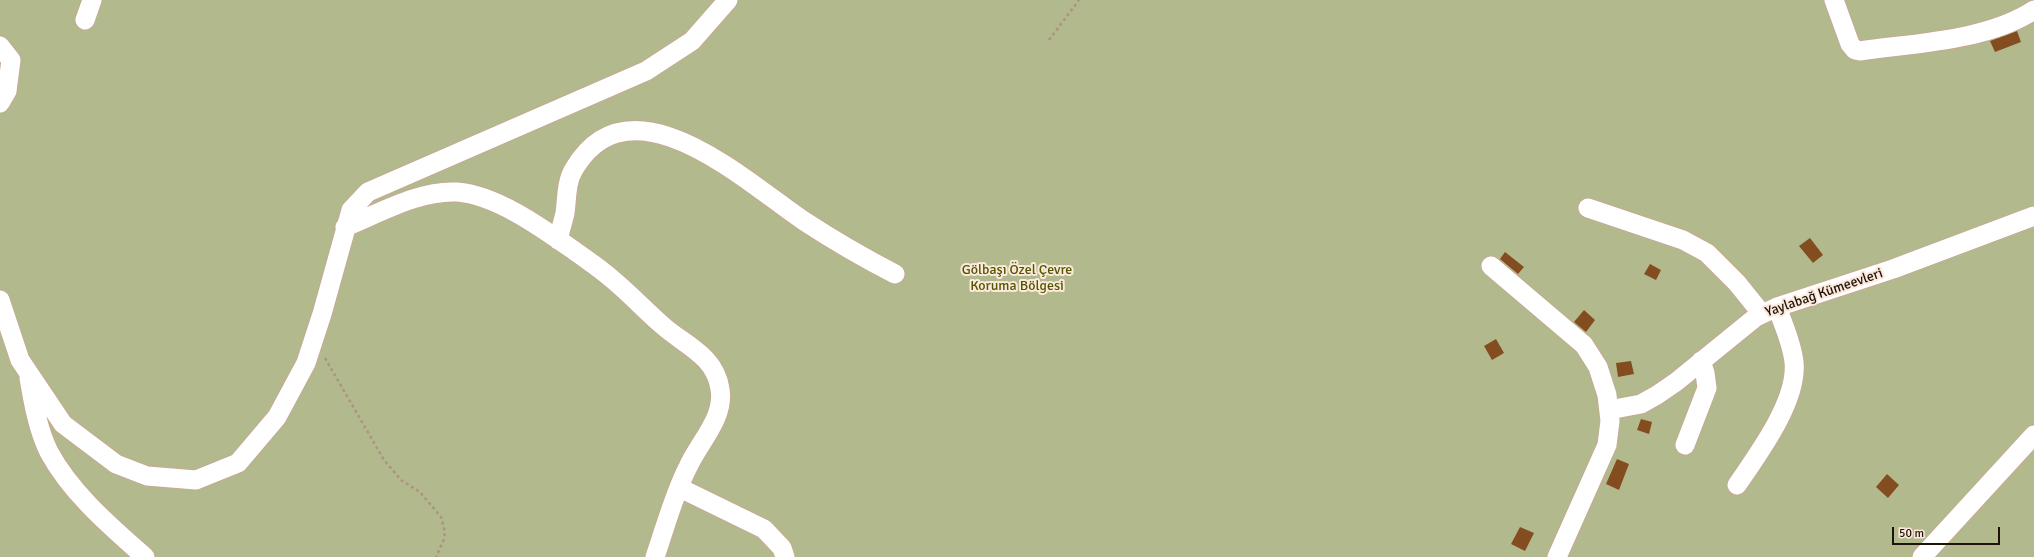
<!DOCTYPE html>
<meta charset="utf-8">
<style>
body{margin:0}
#map{position:relative;width:2034px;height:557px;overflow:hidden;background:#f8d9c3;font-family:Signika,sans-serif}
canvas{display:block}
.scale{position:absolute;left:1892px;top:527px;width:108px;height:18px;box-sizing:border-box;border:2px solid #1e130b;border-top:0;padding-left:5px;font-size:12px;line-height:14px;white-space:nowrap;color:#1e130b;-webkit-text-stroke:3px #fce9db;paint-order:stroke}
</style>
<div id="map">
<canvas width="2034" height="557"></canvas>
<div class="scale">50 m</div>
</div>
<script>
const ctx = document.querySelector('canvas').getContext('2d');
ctx.lineJoin = 'round';
function fillPath(path, color) { ctx.fillStyle = color; ctx.fill(path, 'evenodd'); }
function stroke(path, color, width, dash) { ctx.strokeStyle = color; ctx.lineWidth = width; ctx.lineCap = dash ? 'butt' : 'round'; ctx.setLineDash(dash || []); ctx.stroke(path); }
function write(font, color, halo, rows, align = 'center') {
  ctx.font = font + ' Signika,sans-serif'; ctx.lineWidth = 4; ctx.setLineDash([]); ctx.textBaseline = 'middle'; ctx.strokeStyle = halo; ctx.fillStyle = color; for (const [text, x, y, turn = 0] of rows) {
    ctx.save(); ctx.translate(x, y); ctx.rotate((+turn || 0) * Math.PI / 180); ctx.textAlign = isNaN(turn) ? turn : align; if (halo) ctx.strokeText(text, 0, 0); ctx.fillText(text, 0, 0); ctx.restore();
  }
}
fillPath(new Path2D(`
 M0 0H2034V557H0Z`), '#b2ba8d');
fillPath(new Path2D(`
 M2017 31 2021 42 1995 52 1990 41Z
 M1810 238 1823 255 1813 263 1799 246Z
 M1505 252 1524 267 1518 274 1500 259Z
 M1650 264 1661 270 1656 280 1644 274Z
 M1584 310 1595 320 1586 332 1574 322Z
 M1496 339 1504 353 1492 360 1484 346Z
 M1631 361 1634 374 1618 377 1616 363Z
 M1641 419 1652 422 1649 434 1637 430Z
 M1617 459 1629 464 1619 490 1606 484Z
 M1887 474 1899 485 1888 498 1876 487Z
 M1520 527 1534 533 1525 551 1511 544Z`), '#834d1f');
const minor = new Path2D(`
 M1834 0 1850 44 1855 50 1860 51C1914 43 1987 41 2034 10
 M85 20 92 0
 M0 46 11 60 7 91 0 103
 M1588 208 1683 240 1707 253 1737 283 1762 314
 M345 227C380 213 419 190 457 192 498 195 546 231 579 254 590 262 602 270 612 279 629 293 645 310 662 325 684 345 715 355 720 389 725 418 699 442 688 467 674 494 665 528 655 557
 M558 240C560 231 563 222 565 213 567 199 566 182 574 169 631 73 747 183 804 221 833 240 864 258 895 274
 M1491 266 1584 345 1598 367 1607 395 1610 421 1607 445 1557 557
 M0 300 20 360 63 424 116 464 147 476 196 480 238 463 277 417 306 363 322 314 351 210 368 192 646 71 692 41 728 0
 M29 378C33 402 38 430 49 452 71 493 110 526 145 557
 M1609 410 1641 404 1657 395 1676 382 1756 317 1777 307 1893 269 2034 216
 M1685 445 1707 388 1705 373 1701 361
 M1737 485C1758 454 1798 401 1794 362 1792 343 1783 324 1777 307
 M680 488 764 529 782 548 785 557
 M1922 557 2034 435`);
stroke(minor, '#c7a994', 21);
stroke(new Path2D(`
 M1049 40 1079 0
 M325 358 384 460 401 480 420 492 441 517 445 532 444 539 436 557`), '#ac9483', 2.5, [3, 3]);
stroke(minor, '#fff', 19);
write('14px', '#4f5701', '#fce9db', [
 ["Gölbaşı Özel Çevre",1017,270],
 ["Koruma Bölgesi",1017,286]
]);
write('14px', '#1e130b', '#fce9db', [
 ["Yaylabağ Kümeevleri",1824,293,-19]
]);
</script>
